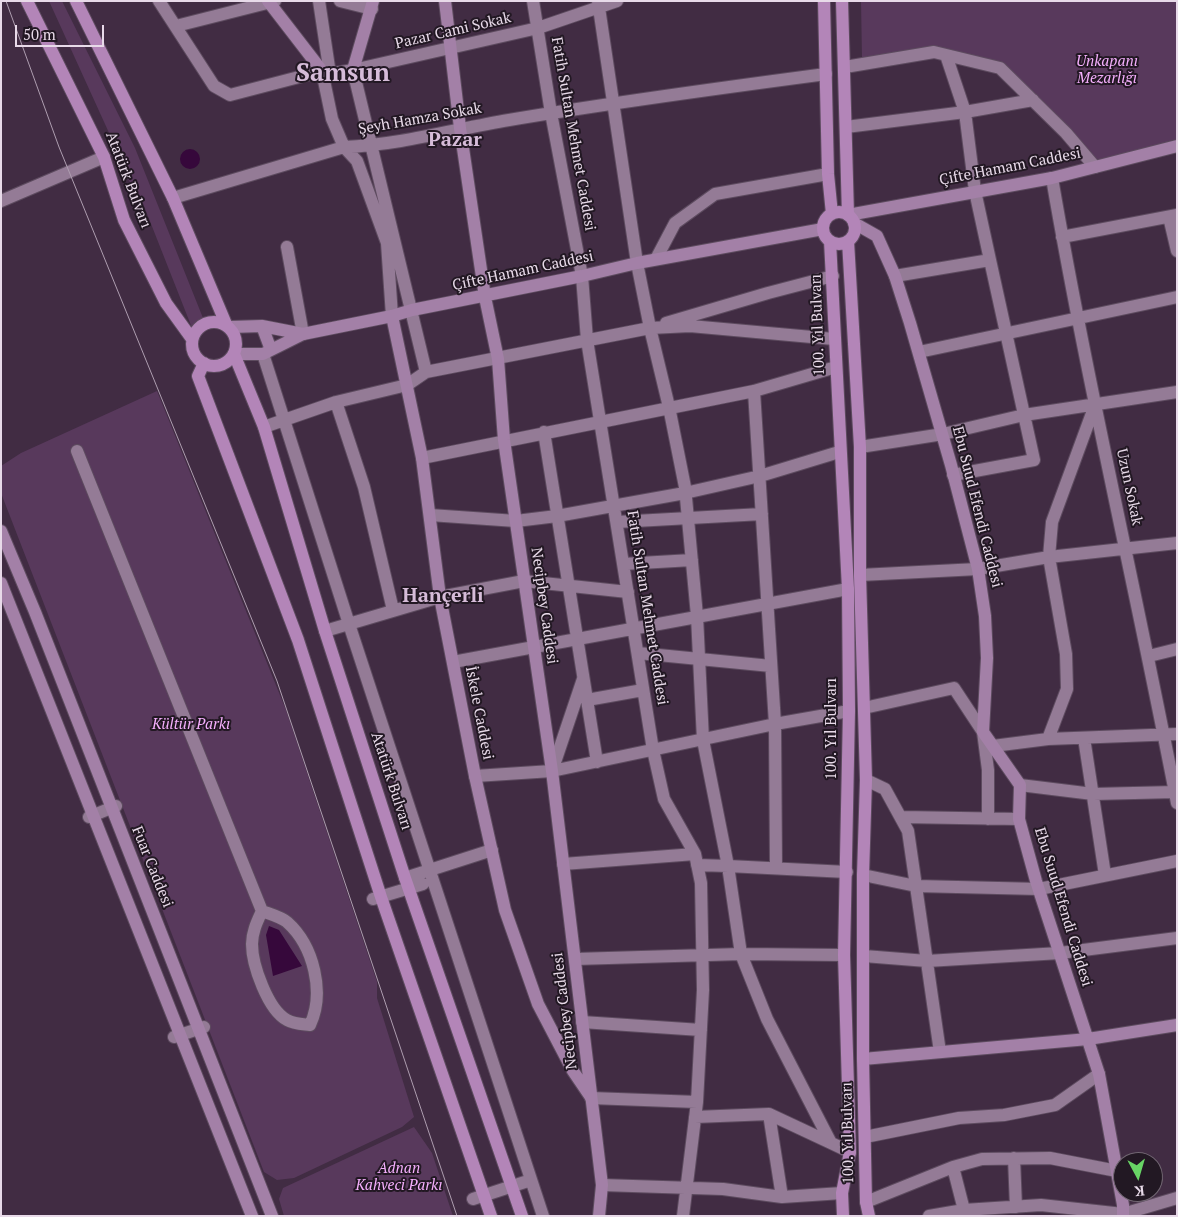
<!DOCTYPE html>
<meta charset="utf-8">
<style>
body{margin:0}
#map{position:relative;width:1178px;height:1217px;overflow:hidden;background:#412c43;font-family:"PT Serif",serif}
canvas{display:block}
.frame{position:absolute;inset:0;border:2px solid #e8dae9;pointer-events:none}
.north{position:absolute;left:1113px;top:1152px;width:50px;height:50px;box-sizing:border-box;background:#221823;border:1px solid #716672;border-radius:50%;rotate:174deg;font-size:14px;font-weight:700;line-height:20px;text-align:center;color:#e8dae9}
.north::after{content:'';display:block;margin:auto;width:18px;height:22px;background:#68d465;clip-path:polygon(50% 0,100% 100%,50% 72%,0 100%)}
.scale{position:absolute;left:15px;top:25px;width:89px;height:22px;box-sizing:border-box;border:2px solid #e8dae9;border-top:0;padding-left:6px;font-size:15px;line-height:18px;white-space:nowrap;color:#e8dae9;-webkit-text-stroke:4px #221823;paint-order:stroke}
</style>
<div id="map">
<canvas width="1178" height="1217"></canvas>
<div class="frame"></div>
<div class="north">K</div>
<div class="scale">50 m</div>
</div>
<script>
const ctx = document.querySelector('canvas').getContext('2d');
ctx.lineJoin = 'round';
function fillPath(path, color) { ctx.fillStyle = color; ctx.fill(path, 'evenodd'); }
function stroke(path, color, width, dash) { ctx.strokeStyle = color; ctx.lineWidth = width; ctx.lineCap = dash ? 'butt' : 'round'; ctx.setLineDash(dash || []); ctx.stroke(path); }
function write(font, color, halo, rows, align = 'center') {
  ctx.font = font + ' "PT Serif",serif'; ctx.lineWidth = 4; ctx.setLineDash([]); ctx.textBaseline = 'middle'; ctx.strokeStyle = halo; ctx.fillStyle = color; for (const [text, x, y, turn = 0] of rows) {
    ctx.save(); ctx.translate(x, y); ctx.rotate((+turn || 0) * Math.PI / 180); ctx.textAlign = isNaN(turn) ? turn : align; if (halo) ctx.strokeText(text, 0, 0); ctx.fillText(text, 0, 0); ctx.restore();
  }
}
fillPath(new Path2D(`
 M49 1H62L135 148 207 328 194 333 142 201 126 176 115 146Z
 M861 1H1177V139L1096 163 1002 63 934 48 862 59Z
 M157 391 286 710 377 982V998L414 1117 402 1127 294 1178 277 1180 264 1172 1 493V466L21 453Z
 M414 1127 432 1153 453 1216H284L279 1199 283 1188Z`), '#58395c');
fillPath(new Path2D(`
 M180 159a10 10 0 1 1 20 0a10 10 0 1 1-20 0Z
 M269 926 279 930 302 966 273 976 266 935Z`), '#36083b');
const street = new Path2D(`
 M159 1 214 86 230 95 322 71 330 74 353 70 538 28 617 1
 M319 1 330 74
 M340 1 372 9
 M533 1 551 113 582 276 587 340 653 750 664 799 695 854 701 883 703 990 697 1102 683 1216
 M598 1 637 263 650 328 669 407 685 487 697 616 703 740 728 866 697 865
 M176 26 275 1
 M845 67 934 52 1000 68 1066 133 1095 167
 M353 70 426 372
 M322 71 332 119 344 147 357 161 387 243 392 316
 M846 127 965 112 1033 100
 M1052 178C1088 388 1137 594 1177 803
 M173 198 344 147C400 145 455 129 509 120 615 102 720 88 826 74
 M1 201 104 157
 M1169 217 1177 251
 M1062 237 1177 215
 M287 247 303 334
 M656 259 675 223 715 194 828 174
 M895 276 990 260 975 191 965 112 946 55
 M666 323 768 293 833 276
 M919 352 1177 297
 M263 354 349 624 543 1216
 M754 391 836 367
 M336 402 364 487 393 610
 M264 427 336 402 407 385 426 372 650 328 690 326 834 339
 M544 432 597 762
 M860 447 943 434 1024 415 1177 392
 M77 451 262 911C257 922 252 932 252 944 252 965 268 1010 287 1020 294 1024 302 1024 310 1025 325 993 314 946 287 922 281 917 270 914 262 911
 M422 458 754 391 775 724 776 868
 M953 475 1034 460 990 260
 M430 515 516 521 557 516 685 493 760 476 839 452
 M617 522 762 514
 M623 564 692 560
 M860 575 978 569 1049 557 1177 543
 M325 631 440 597 524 581 628 592
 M638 653 771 666
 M1149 656 1177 649
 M453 662 848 589
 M587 700 643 690
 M864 708 954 688 983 732 988 770V819
 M1084 738 1105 875
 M1048 739 1067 689 1066 654 1049 557 1052 522 1095 405
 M993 746 1048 739 1177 734
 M552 771 583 679
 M475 776 552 771 775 724 849 711
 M866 780 885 789 908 831 940 1052
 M1020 785 1093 794 1175 792
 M89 817 116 806
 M901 817 1019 819
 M563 864 695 854
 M847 872 728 866 741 954 767 1019 831 1143 850 1152
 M863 875 916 886 1039 889 1177 861
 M405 878 492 850
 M373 899 423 884
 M864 956 927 961 1060 953 1177 938
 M575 959 741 954 844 955
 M582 1022 701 1030
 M174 1037 204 1027
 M591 1098 697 1102
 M769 1114 831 1143
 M695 1117 769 1114 782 1197
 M865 1137 959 1118 1004 1115 1055 1105 1099 1074
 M1014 1158 1016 1207
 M953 1167 964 1210
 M602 1185 723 1189 782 1197 842 1193
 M473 1199 531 1180
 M866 1202 953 1167 982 1159 1050 1158 1117 1171
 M929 1216 964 1210 1041 1205 1123 1214 1177 1198`);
const secondary = new Path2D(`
 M268 1 322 71
 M445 1 460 128 485 297 498 359 504 440 552 771 602 1185 599 1216
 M353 70 373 1
 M848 215 1052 178 1177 146
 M854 223 877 236 895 276 910 323 951 465 978 569 985 616 987 658 983 732 1020 785 1019 819 1036 881 1099 1074 1123 1205V1216
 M392 316 422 458 440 597 475 776 505 910 538 1004 573 1071 590 1096
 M262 326 271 350
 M230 327 262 326 303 334
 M234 354H263L303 334 392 316 412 310 582 276 637 263 823 229
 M1 531 35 612 272 1216
 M1 583 252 1216
 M863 1059 1088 1039 1177 1025`);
const primary = new Path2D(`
 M27 1 104 157 124 220 166 303 192 339
 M76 1 173 198 226 324
 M824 1 828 174 832 214
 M842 1 848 215
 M823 228a16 16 0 1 1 32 0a16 16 0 1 1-32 0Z
 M830 241 848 589 849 711 844 955 850 1152 842 1193 843 1216
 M848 241 860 447V575L866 780 863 875V1059L866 1202 869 1216
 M192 344a22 22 0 1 1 44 0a22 22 0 1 1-44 0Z
 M234 354 264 427 325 631 405 878 522 1216
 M204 363 198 376 298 640 381 897 491 1216`);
stroke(street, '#5d4b5f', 14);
stroke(secondary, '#5d4b5f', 14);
stroke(primary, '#5d4b5f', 14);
stroke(street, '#947b96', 12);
stroke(secondary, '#a380a7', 12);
stroke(primary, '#b385b8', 12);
stroke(new Path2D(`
 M6 1 59 147 277 681 457 1216`), '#ae9eb0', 1);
write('15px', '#e8dae9', '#221823', [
 ["Pazar Cami Sokak",453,31,-13],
 ["Şeyh Hamza Sokak",420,119,-10],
 ["Fatih Sultan Mehmet Caddesi",573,134,80],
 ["Çifte Hamam Caddesi",1010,167,-11],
 ["Atatürk Bulvarı",128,180,69],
 ["Çifte Hamam Caddesi",523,271,-12],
 ["100. Yıl Bulvarı",818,325,-92],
 ["Uzun Sokak",1129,487,78],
 ["Ebu Suud Efendi Caddesi",977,507,76],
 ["Necipbey Caddesi",544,606,82],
 ["Fatih Sultan Mehmet Caddesi",647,608,81],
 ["İskele Caddesi",479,713,79],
 ["100. Yıl Bulvarı",832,729,-90],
 ["Atatürk Bulvarı",391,781,72],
 ["Fuar Caddesi",152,867,68],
 ["Ebu Suud Efendi Caddesi",1063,907,73],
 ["Necipbey Caddesi",565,1011,-97],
 ["100. Yıl Bulvarı",848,1133,-91]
]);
write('italic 15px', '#f5affd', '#221823', [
 ["Unkapanı",1107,62],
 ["Mezarlığı",1107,79],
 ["Kültür Parkı",191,725],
 ["Adnan",399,1169],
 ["Kahveci Parkı",399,1186]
]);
write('bold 20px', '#d6bcd9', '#221823', [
 ["Pazar",455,140],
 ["Hançerli",443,596]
]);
write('bold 25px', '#d6bcd9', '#221823', [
 ["Samsun",343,74]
]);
</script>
